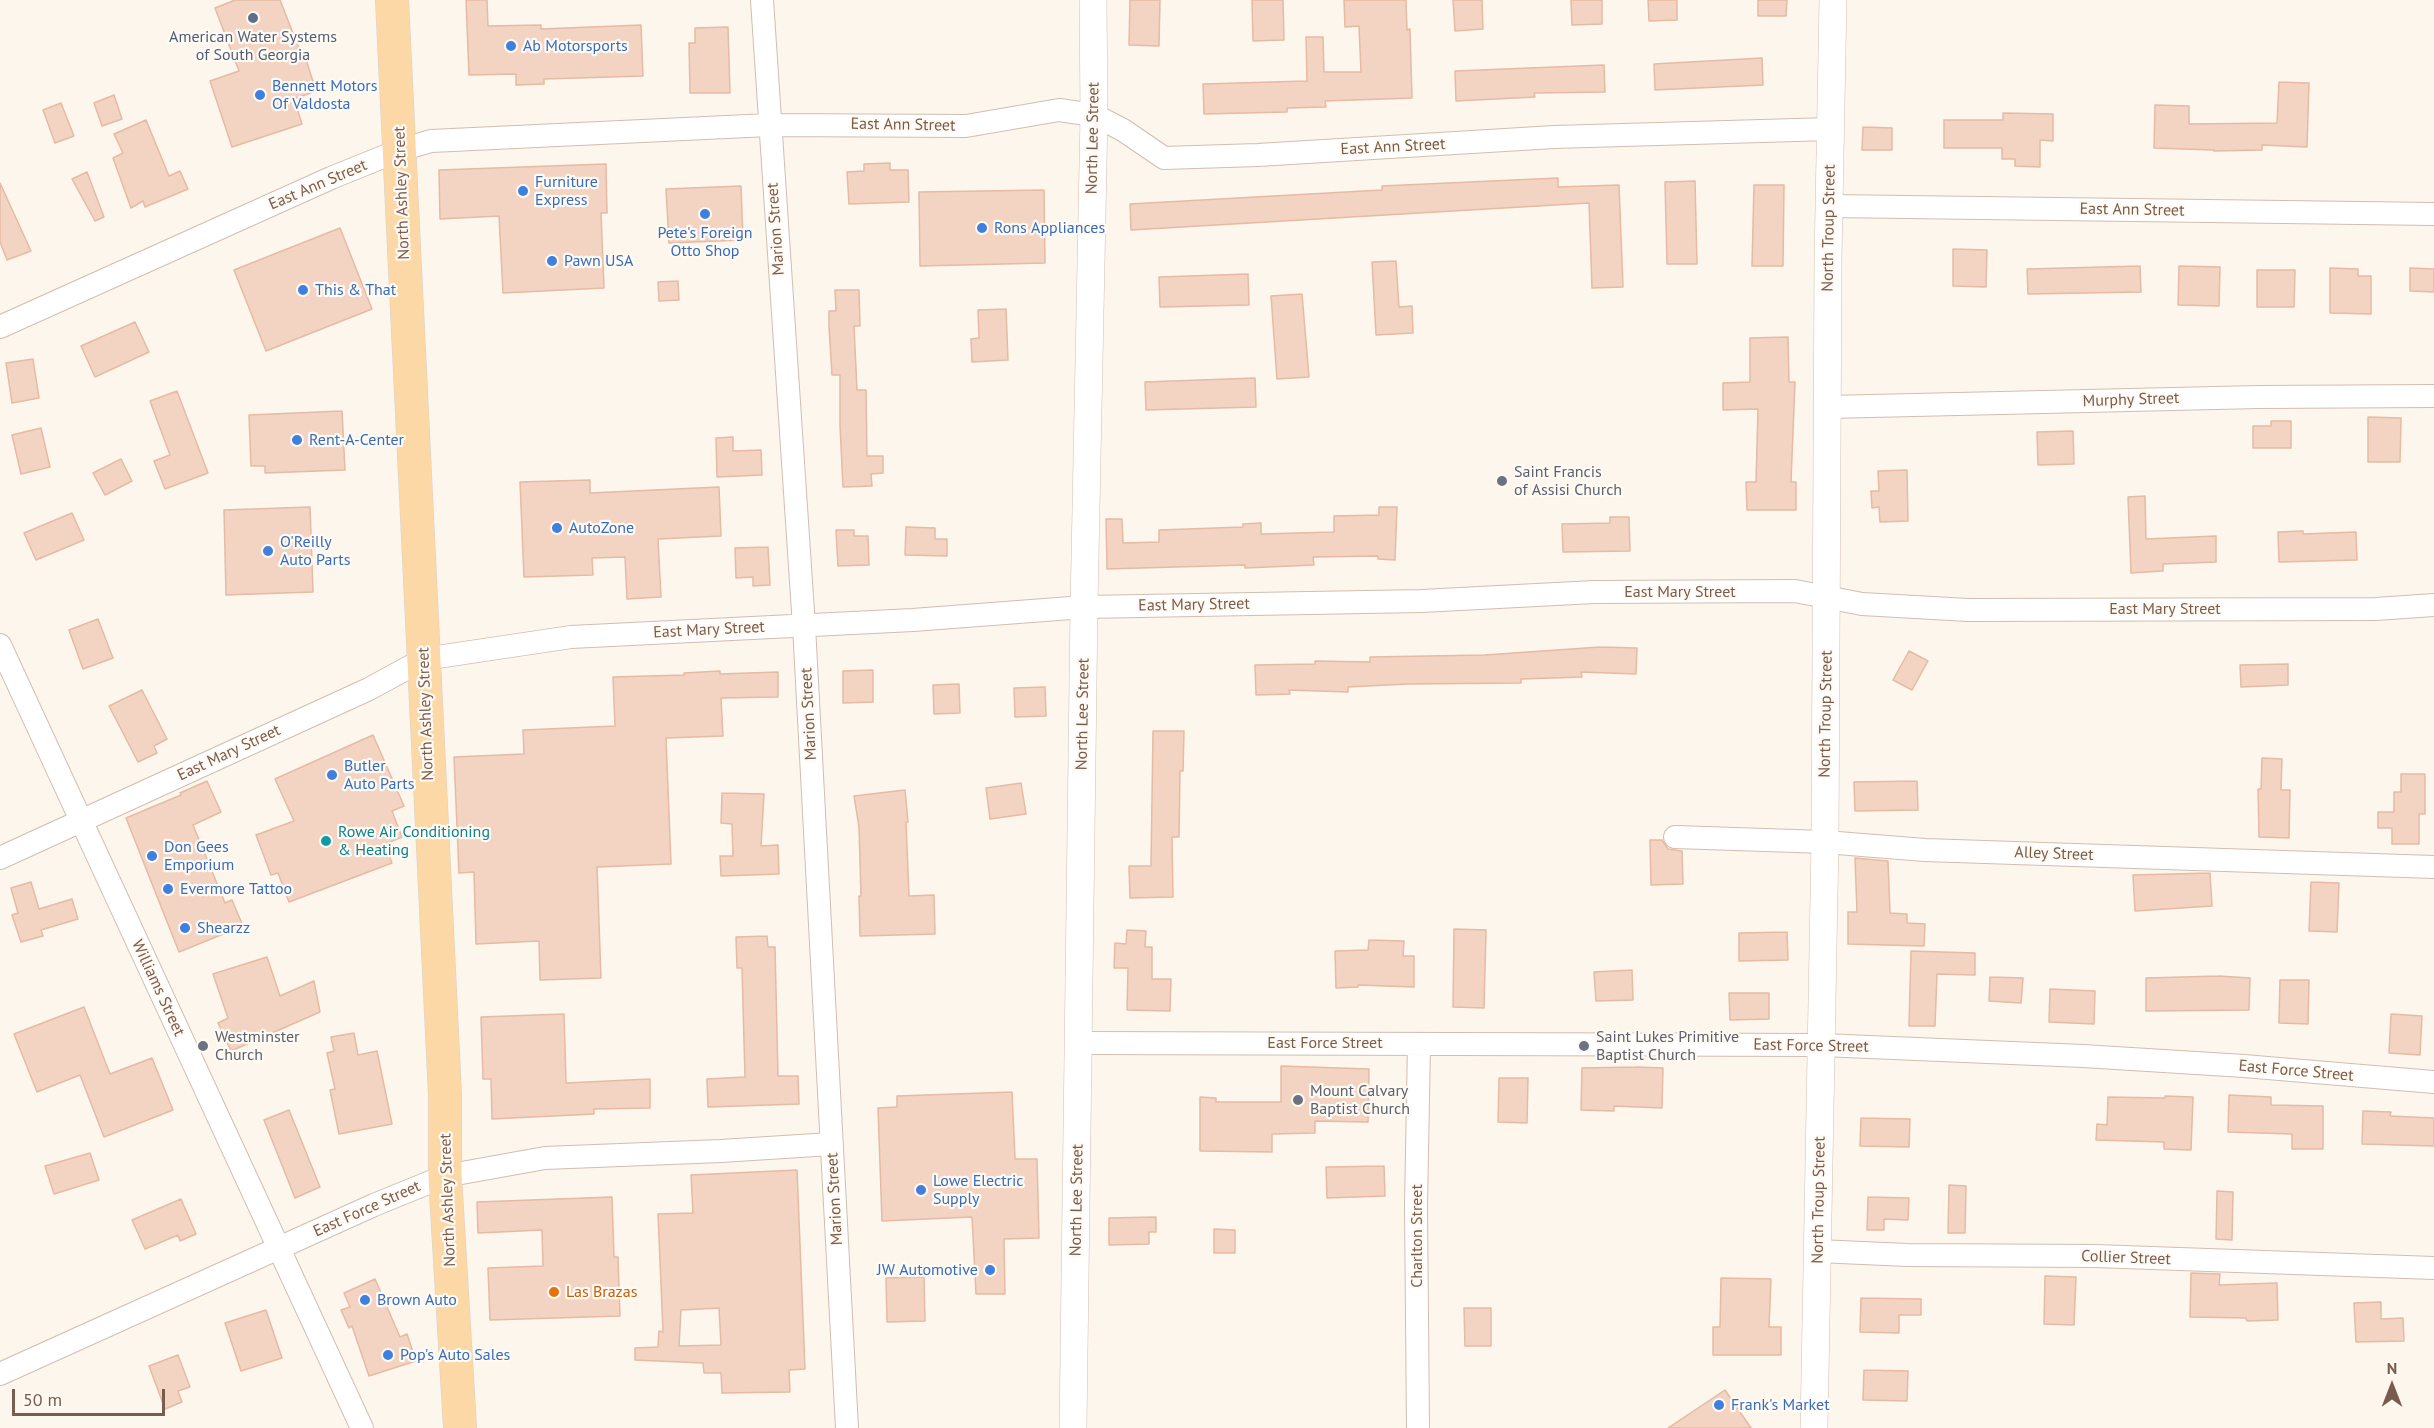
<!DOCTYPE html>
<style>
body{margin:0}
#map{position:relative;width:2434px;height:1428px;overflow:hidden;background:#fdf6ec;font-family:"PT Sans",sans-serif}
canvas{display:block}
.north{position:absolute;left:2362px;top:1356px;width:60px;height:60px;-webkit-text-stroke:4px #fffaf3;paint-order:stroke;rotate:0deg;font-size:16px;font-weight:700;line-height:24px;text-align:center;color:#7a5c4d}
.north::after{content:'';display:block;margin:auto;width:21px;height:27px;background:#7a5c4d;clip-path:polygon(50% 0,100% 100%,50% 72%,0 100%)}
.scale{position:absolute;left:12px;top:1389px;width:153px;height:27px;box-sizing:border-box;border:3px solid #7a5c4d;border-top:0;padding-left:8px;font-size:18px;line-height:21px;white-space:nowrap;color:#7a5c4d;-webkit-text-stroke:4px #fffaf3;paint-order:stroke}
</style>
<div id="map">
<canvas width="2434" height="1428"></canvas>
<div class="north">N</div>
<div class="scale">50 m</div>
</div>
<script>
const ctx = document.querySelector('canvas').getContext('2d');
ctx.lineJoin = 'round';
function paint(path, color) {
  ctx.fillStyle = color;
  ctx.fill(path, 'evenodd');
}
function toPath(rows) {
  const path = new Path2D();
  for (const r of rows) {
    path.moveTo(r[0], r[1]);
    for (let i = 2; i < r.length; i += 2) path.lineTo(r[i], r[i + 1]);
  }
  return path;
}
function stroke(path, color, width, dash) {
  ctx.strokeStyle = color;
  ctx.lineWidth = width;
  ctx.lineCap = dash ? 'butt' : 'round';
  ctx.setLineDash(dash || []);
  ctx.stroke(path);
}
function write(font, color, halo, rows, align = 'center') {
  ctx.font = font + ' "PT Sans",sans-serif';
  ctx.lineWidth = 4.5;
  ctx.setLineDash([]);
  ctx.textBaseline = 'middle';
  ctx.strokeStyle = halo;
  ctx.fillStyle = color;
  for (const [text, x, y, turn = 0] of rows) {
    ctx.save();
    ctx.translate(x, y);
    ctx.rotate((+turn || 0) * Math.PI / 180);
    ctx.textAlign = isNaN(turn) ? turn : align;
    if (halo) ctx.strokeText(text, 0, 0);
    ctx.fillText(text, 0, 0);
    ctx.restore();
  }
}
const building = toPath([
 [235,0,280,0,300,51,303,50,316,91,294,99,302,124,232,147,210,81,239,71,215,8,235,0],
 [466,0,487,0,488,26,541,25,541,29,641,25,643,76,544,79,544,84,516,85,516,74,469,75,466,0],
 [1130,0,1160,0,1159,46,1129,45,1130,0],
 [1252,0,1283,0,1284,40,1253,41,1252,0],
 [1344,0,1406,0,1407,30,1410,29,1412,98,1325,101,1326,107,1287,108,1287,112,1204,114,1203,84,1307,81,1306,37,1323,37,1324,72,1361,72,1359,26,1345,27,1344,0],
 [1453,0,1482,0,1483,29,1455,31,1453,0],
 [1571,0,1602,0,1602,24,1572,25,1571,0],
 [1648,0,1677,0,1677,20,1649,21,1648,0],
 [1758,0,1787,0,1786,16,1758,16,1758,0],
 [728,27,730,93,690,93,689,43,695,43,695,28,728,27],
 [1762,58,1763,85,1655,90,1654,64,1762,58],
 [1604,65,1605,92,1534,93,1535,97,1456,101,1455,71,1604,65],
 [2279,82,2309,83,2307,147,2262,145,2262,150,2214,151,2214,150,2154,148,2155,105,2189,106,2189,124,2277,123,2279,82],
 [114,95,122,119,102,126,94,103,114,95],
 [61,103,74,136,55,143,43,110,61,103],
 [2003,113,2053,114,2053,141,2040,140,2040,167,2015,166,2015,159,2002,159,2002,148,1944,148,1944,120,2003,120,2003,113],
 [146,120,169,176,180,171,188,189,145,207,143,201,131,208,113,158,123,153,114,134,146,120],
 [1863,127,1892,128,1892,150,1862,150,1863,127],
 [890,163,890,170,908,170,909,202,849,204,847,172,864,171,864,164,890,163],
 [606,164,607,213,601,213,604,288,503,293,499,216,440,219,439,170,606,164],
 [87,172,104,217,95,221,72,179,87,172],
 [1558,178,1558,187,1619,185,1623,287,1592,288,1589,203,1131,230,1130,204,1382,190,1382,186,1558,178],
 [1695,181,1697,264,1667,264,1665,182,1695,181],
 [0,183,31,251,7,260,0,242,0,183],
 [1754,185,1784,185,1783,266,1752,266,1754,185],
 [741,186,743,240,669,243,666,189,741,186],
 [1044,190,1045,263,920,266,919,192,1044,190],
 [340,228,372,309,266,351,234,270,340,228],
 [1953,249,1987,250,1986,287,1953,286,1953,249],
 [1396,261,1399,307,1412,306,1413,333,1376,335,1372,262,1396,261],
 [2140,266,2141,292,2028,294,2027,269,2140,266],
 [2179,266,2220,267,2219,306,2178,305,2179,266],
 [2330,268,2358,269,2358,276,2371,276,2371,314,2330,313,2330,268],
 [2410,268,2434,269,2434,292,2410,291,2410,268],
 [2257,270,2295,270,2294,307,2257,307,2257,270],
 [1248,274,1249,305,1160,307,1159,277,1248,274],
 [678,281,679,300,659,301,658,282,678,281],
 [835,290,859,290,860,326,854,326,857,390,866,390,867,456,883,456,883,473,871,474,872,486,843,487,840,426,840,375,832,375,829,327,829,311,836,311,835,290],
 [1302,294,1309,377,1277,379,1271,296,1302,294],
 [1006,309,1008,360,972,362,971,339,979,338,978,310,1006,309],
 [135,322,149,352,95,377,81,346,135,322],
 [1788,337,1789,382,1795,382,1791,482,1796,482,1796,510,1747,510,1746,482,1756,482,1758,409,1723,410,1723,383,1750,382,1750,338,1788,337],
 [33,359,39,398,12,403,6,363,33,359],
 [1255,378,1256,407,1146,410,1145,382,1255,378],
 [177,391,208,473,165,489,154,461,170,455,150,401,177,391],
 [342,411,345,470,265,473,265,466,251,466,249,415,342,411],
 [2368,417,2401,418,2400,462,2368,462,2368,417],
 [2271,421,2291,421,2291,448,2253,448,2253,426,2271,426,2271,421],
 [41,428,50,467,21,474,12,435,41,428],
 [2073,431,2074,464,2038,465,2037,432,2073,431],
 [733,437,733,451,761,450,762,475,717,477,716,438,733,437],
 [121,459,132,481,105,495,93,473,121,459],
 [1907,470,1908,521,1880,522,1879,507,1872,508,1871,491,1879,491,1878,471,1907,470],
 [590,480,590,493,719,487,721,536,658,539,661,597,627,599,625,557,592,558,593,575,524,577,520,482,590,480],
 [2145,496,2146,539,2216,536,2216,562,2163,564,2163,571,2131,573,2128,497,2145,496],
 [310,507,313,592,226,595,224,510,310,507],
 [1379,507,1397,507,1395,560,1378,559,1378,556,1313,557,1314,565,1245,568,1245,565,1107,569,1106,519,1122,519,1123,543,1159,542,1159,530,1243,527,1243,524,1261,523,1261,534,1334,532,1334,516,1379,515,1379,507],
 [72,513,84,540,36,560,24,533,72,513],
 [1610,517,1629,517,1630,551,1563,552,1562,524,1610,523,1610,517],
 [906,527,935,528,935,539,947,539,947,556,905,555,906,527],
 [836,530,854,530,854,536,868,536,869,565,838,566,836,530],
 [2303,531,2303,534,2356,532,2357,560,2279,562,2278,532,2303,531],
 [768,547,770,585,753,586,753,577,736,578,735,548,768,547],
 [98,619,113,658,83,669,69,630,98,619],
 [1600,647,1637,648,1636,674,1581,672,1582,677,1521,679,1521,683,1407,684,1348,687,1348,692,1289,690,1290,694,1256,695,1255,665,1315,664,1315,661,1370,662,1370,657,1485,655,1600,647],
 [1909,651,1928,661,1912,690,1893,680,1909,651],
 [2288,664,2288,685,2241,687,2240,665,2288,664],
 [873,670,873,702,843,703,843,671,873,670],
 [720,671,720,674,778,672,778,697,721,698,723,736,666,738,671,864,597,867,601,978,540,980,539,941,476,944,474,872,459,873,454,757,524,754,523,730,615,726,613,677,684,675,684,673,720,671],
 [959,684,960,713,934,714,933,685,959,684],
 [1045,687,1046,716,1015,717,1014,688,1045,687],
 [142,690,167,739,154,746,157,753,138,762,109,706,142,690],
 [1153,731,1184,731,1183,771,1180,771,1179,837,1172,837,1173,897,1130,898,1129,866,1151,866,1153,731],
 [373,735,404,806,392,811,402,837,385,844,392,863,289,902,278,873,271,875,256,835,294,821,275,779,373,735],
 [2262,758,2282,759,2281,790,2290,790,2289,838,2259,837,2258,789,2261,789,2262,758],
 [2401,774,2425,774,2425,814,2419,814,2419,844,2392,844,2392,828,2378,828,2378,812,2394,812,2394,792,2401,792,2401,774],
 [207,781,221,812,193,825,225,903,232,900,243,926,179,952,126,818,181,795,180,793,207,781],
 [1917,781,1918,810,1855,811,1854,782,1917,781],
 [1021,783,1026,814,990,819,986,788,1021,783],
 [905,790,908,822,906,822,909,896,934,895,935,934,860,936,859,896,861,896,859,827,854,796,905,790],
 [722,793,764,794,761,846,778,845,779,874,721,876,720,856,733,856,732,824,721,823,722,793],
 [1650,840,1662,840,1668,849,1682,851,1683,884,1651,885,1650,840],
 [1855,858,1888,861,1890,913,1907,914,1907,923,1925,924,1924,946,1848,944,1848,912,1857,912,1855,858],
 [2210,873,2212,906,2135,911,2133,875,2210,873],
 [31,882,39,909,72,899,78,919,41,930,43,936,21,942,12,915,18,913,11,888,31,882],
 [2311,882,2339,883,2337,932,2309,931,2311,882],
 [1454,929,1486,930,1484,1008,1453,1007,1454,929],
 [1127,930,1146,931,1145,947,1152,947,1152,979,1171,979,1170,1011,1127,1010,1128,968,1114,968,1115,943,1126,944,1127,930],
 [1787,932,1788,960,1739,961,1739,933,1787,932],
 [767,936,768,947,775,947,778,1076,798,1076,799,1104,708,1107,707,1079,745,1077,742,968,737,968,736,937,767,936],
 [1369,940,1404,941,1403,956,1414,956,1414,987,1358,985,1358,987,1336,988,1335,951,1368,950,1369,940],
 [1911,951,1975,953,1975,975,1937,974,1935,1026,1909,1026,1911,951],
 [267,957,280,996,314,981,320,1012,231,1051,218,1023,228,1018,213,974,267,957],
 [1632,970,1633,1000,1596,1001,1594,972,1632,970],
 [2219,976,2250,978,2249,1010,2146,1011,2146,978,2219,976],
 [1990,977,2023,978,2021,1003,1989,1001,1990,977],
 [2280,980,2309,980,2308,1024,2279,1023,2280,980],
 [2050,989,2095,991,2094,1024,2049,1022,2050,989],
 [1729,993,1769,993,1769,1019,1730,1020,1729,993],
 [84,1007,110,1074,152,1058,173,1110,104,1137,80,1075,37,1092,14,1034,84,1007],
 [564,1014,566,1083,650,1079,650,1108,594,1109,594,1114,492,1119,491,1079,483,1079,481,1017,564,1014],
 [2391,1014,2422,1016,2420,1055,2389,1053,2391,1014],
 [354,1033,358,1055,377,1051,392,1124,339,1134,330,1090,335,1089,327,1053,334,1051,331,1037,354,1033],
 [1281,1066,1369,1069,1368,1122,1315,1121,1315,1133,1272,1134,1272,1152,1200,1151,1200,1097,1216,1098,1216,1102,1281,1102,1281,1066],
 [1636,1067,1663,1068,1662,1108,1614,1106,1614,1111,1581,1110,1582,1068,1636,1067],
 [1499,1078,1528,1078,1527,1123,1498,1122,1499,1078],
 [1012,1092,1015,1159,1037,1159,1039,1238,1004,1239,1005,1294,976,1294,972,1217,882,1221,878,1108,897,1107,897,1096,1012,1092],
 [2229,1095,2271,1097,2271,1105,2323,1106,2323,1149,2292,1149,2292,1134,2228,1132,2229,1095],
 [2165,1096,2193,1097,2191,1150,2164,1149,2164,1142,2096,1140,2097,1124,2107,1125,2108,1097,2165,1098,2165,1096],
 [289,1110,320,1187,295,1198,264,1120,289,1110],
 [2363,1111,2391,1112,2390,1116,2434,1118,2434,1146,2362,1144,2363,1111],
 [1861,1118,1910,1119,1909,1147,1860,1146,1861,1118],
 [90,1153,99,1180,54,1194,45,1166,90,1153],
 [1384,1166,1385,1196,1327,1198,1326,1167,1384,1166],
 [797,1170,805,1369,789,1370,790,1392,722,1393,721,1373,704,1373,703,1363,635,1360,635,1348,658,1347,659,1331,663,1332,658,1214,693,1213,691,1175,797,1170],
 [719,1308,721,1345,679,1346,681,1310,719,1308],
 [1949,1185,1966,1186,1965,1233,1948,1233,1949,1185],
 [2217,1191,2233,1192,2232,1240,2216,1239,2217,1191],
 [612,1197,614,1257,618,1257,620,1316,490,1320,488,1268,543,1266,542,1230,478,1233,477,1202,612,1197],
 [1868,1197,1909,1198,1908,1220,1884,1219,1884,1230,1867,1230,1868,1197],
 [181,1199,196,1234,180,1241,178,1235,145,1249,132,1220,181,1199],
 [1156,1217,1156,1232,1149,1232,1149,1244,1109,1245,1109,1218,1156,1217],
 [1214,1229,1235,1230,1235,1253,1214,1253,1214,1229],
 [2191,1273,2220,1274,2219,1285,2277,1283,2278,1320,2247,1321,2246,1318,2190,1317,2191,1273],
 [2045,1276,2076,1277,2074,1325,2044,1324,2045,1276],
 [924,1277,925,1321,887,1322,886,1278,924,1277],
 [1721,1278,1771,1279,1769,1327,1781,1327,1781,1355,1713,1355,1713,1327,1720,1327,1721,1278],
 [375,1279,400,1337,407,1334,416,1361,369,1376,352,1326,349,1328,341,1310,350,1307,344,1293,375,1279],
 [1861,1298,1921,1299,1921,1315,1899,1315,1899,1333,1860,1332,1861,1298],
 [2381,1302,2381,1319,2403,1318,2404,1341,2356,1342,2354,1303,2381,1302],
 [1464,1308,1491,1308,1491,1346,1465,1346,1464,1308],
 [266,1310,282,1358,241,1371,225,1323,266,1310],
 [178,1355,190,1387,178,1391,182,1402,165,1409,149,1366,178,1355],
 [1864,1370,1908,1371,1907,1401,1863,1400,1864,1370],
 [1725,1390,1751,1428,1668,1428,1725,1390]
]);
const minor = toPath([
 [762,0,804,626,847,1428],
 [1830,206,2434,214],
 [0,327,331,178,400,150,431,141,769,125,966,126,1059,110,1094,115,1123,130,1164,158,1258,155,1554,137,1831,129],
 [1828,407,2259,397,2434,396],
 [0,645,362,1428],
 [1675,837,1825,842,1925,850,2434,867],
 [0,858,369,689,424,659,571,637,913,620,1084,607,1422,601,1594,592,1795,591,1862,604,1968,610,2376,609,2434,605],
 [1079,1043,1822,1045,2083,1056,2244,1066,2434,1082],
 [1818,1251,1907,1255,2095,1256,2434,1268],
 [0,1374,374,1205,445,1176,545,1158,721,1151,831,1144],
 [1418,1428,1416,1206,1419,1044]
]);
const tertiary = toPath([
 [1073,1428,1084,607,1094,115,1093,0],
 [1814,1428,1825,842,1828,259,1833,0]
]);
const primary = toPath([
 [392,0,445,1095,445,1176,460,1428]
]);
const markers = [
 [253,18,6,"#5c6f8a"],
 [511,46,6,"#3f7fe0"],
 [260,95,6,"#3f7fe0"],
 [523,191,6,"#3f7fe0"],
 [705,214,6,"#3f7fe0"],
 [982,228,6,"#3f7fe0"],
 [552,261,6,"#3f7fe0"],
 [303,290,6,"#3f7fe0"],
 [297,440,6,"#3f7fe0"],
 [1502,481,6,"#6b7280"],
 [557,528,6,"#3f7fe0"],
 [268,551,6,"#3f7fe0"],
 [332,775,6,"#3f7fe0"],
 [326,841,6,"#0f9aa8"],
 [152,856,6,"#3f7fe0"],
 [168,889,6,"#3f7fe0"],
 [185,928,6,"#3f7fe0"],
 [203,1046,6,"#6b7280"],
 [1584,1046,6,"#6b7280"],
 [1298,1100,6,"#6b7280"],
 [921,1190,6,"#3f7fe0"],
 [990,1270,6,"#3f7fe0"],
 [554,1292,6,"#e8710a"],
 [365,1300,6,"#3f7fe0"],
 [388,1355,6,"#3f7fe0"],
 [1719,1405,6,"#3f7fe0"]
];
const serviceNames = [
 ["American Water Systems",253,37],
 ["of South Georgia",253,55]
];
const shopNames = [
 ["Ab Motorsports",523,46],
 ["Bennett Motors",272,86],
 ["Of Valdosta",272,104],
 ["Furniture",535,182],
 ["Express",535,200],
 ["Rons Appliances",994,228],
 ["Pete's Foreign",705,233,"center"],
 ["Otto Shop",705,251,"center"],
 ["Pawn USA",564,261],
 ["This & That",315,290],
 ["Rent-A-Center",309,440],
 ["AutoZone",569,528],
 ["O'Reilly",280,542],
 ["Auto Parts",280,560],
 ["Butler",344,766],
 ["Auto Parts",344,784],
 ["Don Gees",164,847],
 ["Emporium",164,865],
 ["Evermore Tattoo",180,889],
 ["Shearzz",197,928],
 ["Lowe Electric",933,1181],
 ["Supply",933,1199],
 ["JW Automotive",978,1270,"right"],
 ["Brown Auto",377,1300],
 ["Pop's Auto Sales",400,1355],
 ["Frank's Market",1731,1405]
];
const streetNames = [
 ["East Ann Street",903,125,1],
 ["North Lee Street",1093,138,-89],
 ["East Ann Street",1393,147,-3],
 ["East Ann Street",318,185,-23],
 ["North Ashley Street",402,193,-92],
 ["East Ann Street",2132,210,1],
 ["North Troup Street",1829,228,-89],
 ["Marion Street",776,229,-94],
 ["Murphy Street",2131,400,-2],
 ["East Mary Street",1680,592],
 ["East Mary Street",1194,605,-1],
 ["East Mary Street",2165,609],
 ["East Mary Street",709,630,-3],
 ["North Ashley Street",426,714,-92],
 ["Marion Street",809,714,-93],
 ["North Lee Street",1083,714,-89],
 ["North Troup Street",1826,714,-89],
 ["East Mary Street",229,753,-25],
 ["Alley Street",2054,854,2],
 ["Williams Street",158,988,65],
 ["East Force Street",1325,1043],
 ["East Force Street",1811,1046,1],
 ["East Force Street",2296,1071,5],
 ["Marion Street",835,1199,-93],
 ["North Ashley Street",448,1200,-92],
 ["North Lee Street",1077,1200,-89],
 ["North Troup Street",1819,1200,-89],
 ["East Force Street",367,1209,-24],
 ["Charlton Street",1417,1236,-90],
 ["Collier Street",2126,1258,2]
];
const worshipNames = [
 ["Saint Francis",1514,472],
 ["of Assisi Church",1514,490],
 ["Westminster",215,1037],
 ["Church",215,1055],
 ["Saint Lukes Primitive",1596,1037],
 ["Baptist Church",1596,1055],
 ["Mount Calvary",1310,1091],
 ["Baptist Church",1310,1109]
];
const cultureNames = [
 ["Rowe Air Conditioning",338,832],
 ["& Heating",338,850]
];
const foodNames = [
 ["Las Brazas",566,1292]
];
paint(building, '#f3d4c3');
stroke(building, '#e6baa3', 1.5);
stroke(minor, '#d1beb0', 24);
stroke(tertiary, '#d1beb0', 28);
stroke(primary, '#dad1cd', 34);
stroke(minor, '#fff', 22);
stroke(tertiary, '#fff', 27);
stroke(primary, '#fbd8a5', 33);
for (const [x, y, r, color] of markers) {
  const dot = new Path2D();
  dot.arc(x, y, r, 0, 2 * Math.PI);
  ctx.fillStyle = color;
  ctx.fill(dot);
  stroke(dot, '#fffaf3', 2);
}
write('16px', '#4e5e75', '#fffaf3', serviceNames);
write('16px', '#366cbe', '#fffaf3', shopNames, 'left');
write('16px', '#7a5c4d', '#fffaf3', streetNames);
write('16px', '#5b616d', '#fffaf3', worshipNames, 'left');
write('16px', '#0d838f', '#fffaf3', cultureNames, 'left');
write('16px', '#c56008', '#fffaf3', foodNames, 'left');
</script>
